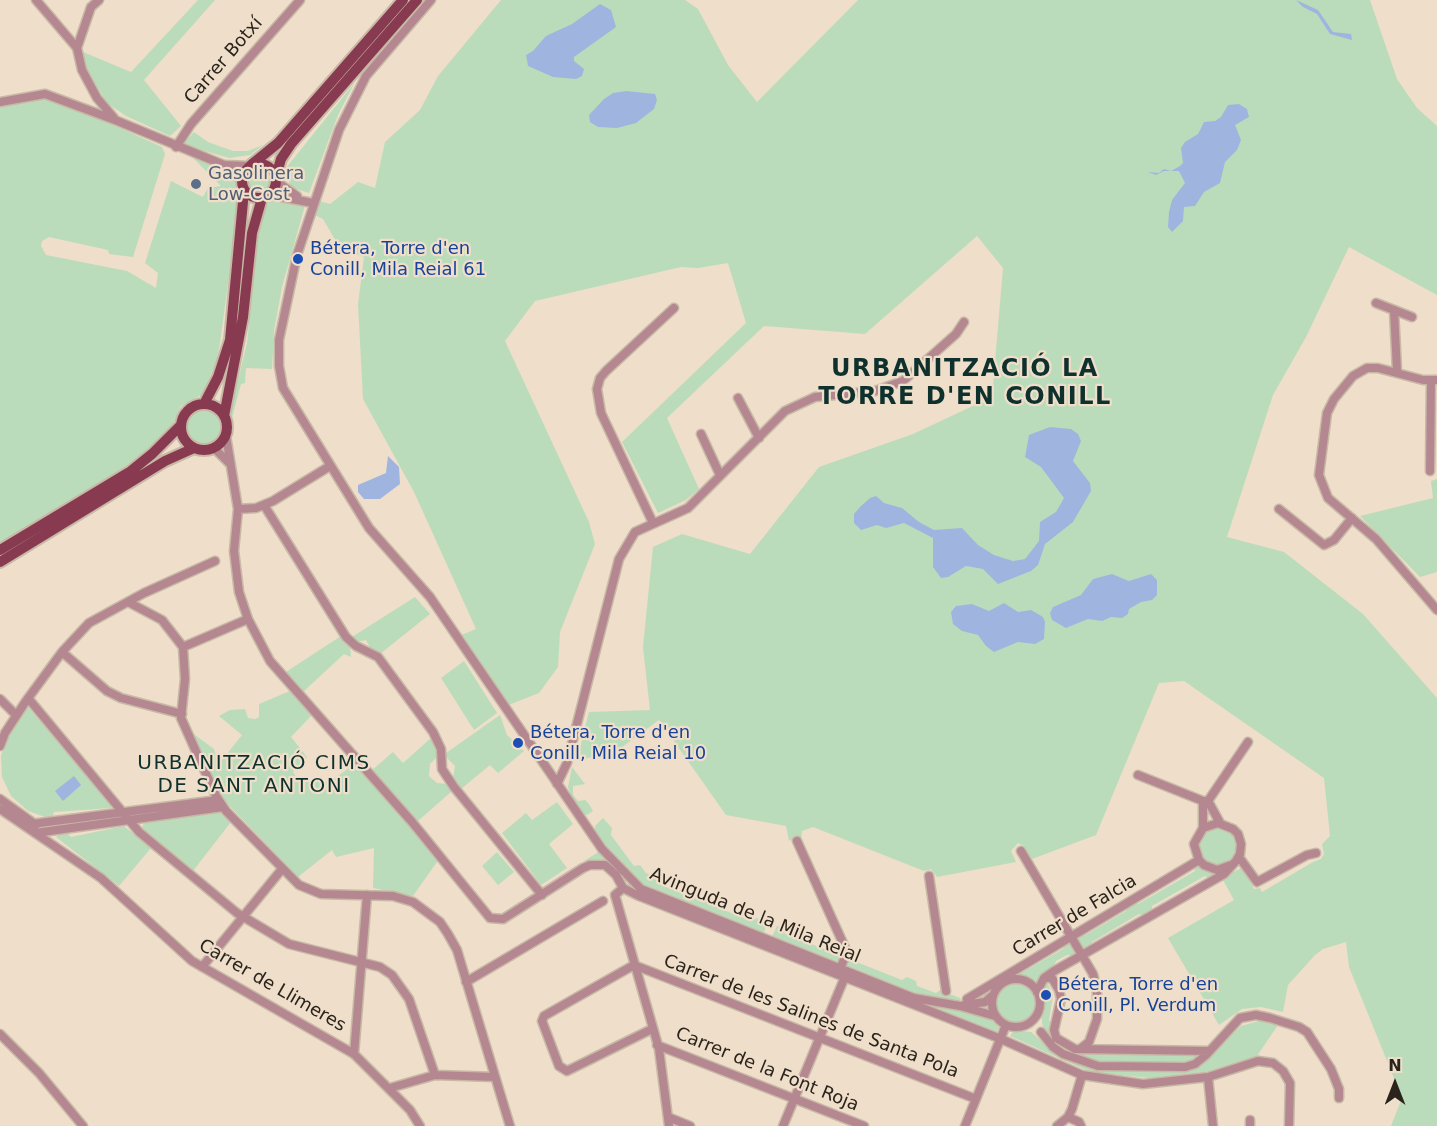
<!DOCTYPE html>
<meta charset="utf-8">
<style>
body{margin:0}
#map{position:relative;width:1437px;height:1126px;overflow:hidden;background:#efdec9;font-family:"DejaVu Sans",sans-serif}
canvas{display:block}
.north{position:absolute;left:1365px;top:1054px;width:60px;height:60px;-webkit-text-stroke:4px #efdec9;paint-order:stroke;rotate:0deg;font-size:16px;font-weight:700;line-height:24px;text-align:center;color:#2a241c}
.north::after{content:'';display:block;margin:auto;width:21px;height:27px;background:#2a241c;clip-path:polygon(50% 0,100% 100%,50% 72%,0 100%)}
</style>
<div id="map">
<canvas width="1437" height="1126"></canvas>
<div class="north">N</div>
</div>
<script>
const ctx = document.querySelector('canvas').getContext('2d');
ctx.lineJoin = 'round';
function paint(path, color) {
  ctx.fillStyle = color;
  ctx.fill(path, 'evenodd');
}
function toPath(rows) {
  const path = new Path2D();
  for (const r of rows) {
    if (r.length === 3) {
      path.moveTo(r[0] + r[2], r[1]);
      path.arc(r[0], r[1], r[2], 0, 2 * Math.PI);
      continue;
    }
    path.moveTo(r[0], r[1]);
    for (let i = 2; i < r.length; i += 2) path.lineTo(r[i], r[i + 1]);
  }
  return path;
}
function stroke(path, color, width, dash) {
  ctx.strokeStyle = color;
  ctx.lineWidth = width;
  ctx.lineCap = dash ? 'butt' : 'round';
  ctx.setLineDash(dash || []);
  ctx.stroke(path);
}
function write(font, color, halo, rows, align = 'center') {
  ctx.font = font + ' "DejaVu Sans",sans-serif';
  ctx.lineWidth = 4.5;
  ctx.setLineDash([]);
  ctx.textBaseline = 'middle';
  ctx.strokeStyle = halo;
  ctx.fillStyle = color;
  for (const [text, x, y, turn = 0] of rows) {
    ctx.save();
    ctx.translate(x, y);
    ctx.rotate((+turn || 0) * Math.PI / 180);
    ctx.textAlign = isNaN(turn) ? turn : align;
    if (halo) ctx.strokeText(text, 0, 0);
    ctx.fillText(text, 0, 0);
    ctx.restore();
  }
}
const green = toPath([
 [198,0,215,0,144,80,181,126,170,136,126,116,107,103,86,69,83,52,131,72],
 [501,0,685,0,698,9,728,65,757,102,858,0,1370,0,1397,79,1417,108,1437,126,1437,295,1349,247,1306,337,1273,395,1227,537,1284,552,1363,614,1437,698,1437,1126,1391,1126,1402,1098,1349,967,1346,942,1323,949,1315,955,1288,985,1283,1012,1261,1007,1242,1009,1219,1025,1168,938,1234,900,1222,878,1243,867,1254,889,1260,888,1262,892,1313,862,1321,859,1324,854,1322,844,1330,836,1324,778,1184,681,1159,683,1096,835,1032,859,1024,846,1018,843,1011,851,1016,862,937,877,931,869,924,871,813,827,802,831,801,840,796,837,789,841,786,826,726,815,659,720,614,753,577,760,589,712,650,710,643,647,653,547,682,534,750,554,819,467,913,434,992,397,1003,268,977,236,865,334,764,326,667,418,699,489,686,500,658,513,622,442,746,323,728,263,698,268,681,267,535,301,505,341,589,522,595,544,560,632,558,667,539,693,506,706,459,636,476,629,414,492,363,399,358,304,364,257,340,248,323,219,313,214,319,201,330,204,358,182,375,188,385,142,420,110,438,76],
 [355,82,338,115,309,193,290,187,286,168],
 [49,97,52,101,63,102,162,147,165,154,133,257,109,254,108,250,49,237,42,241,41,246,46,255,127,271,156,288,158,273,145,263,171,181,203,197,210,184,214,187,221,186,190,155,220,167,235,179,239,198,238,209,220,343,217,359,203,394,181,406,172,426,139,457,92,489,0,543,0,104],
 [194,132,208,142,233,151,248,151,263,145,250,155,229,158,187,146,185,142],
 [259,181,12],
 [274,198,304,204,304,209,282,287,274,331,272,369,246,368,245,383,241,384,232,418,231,409,247,343,258,235,264,208],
 [203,427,17],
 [1437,479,1437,572,1420,577,1360,516,1433,498,1431,481],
 [415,597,430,614,380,654,372,651,366,640,356,642,352,637],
 [341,636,350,646,351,657,344,654,303,692,286,672],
 [464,661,497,713,474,730,441,678],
 [290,691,312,715,291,737,307,757,293,772,297,778,301,781,331,781,356,763,397,807,439,859,413,896,373,888,374,848,336,857,332,850,298,877,223,799,191,732,214,749,218,765,242,735,219,716,230,710,245,709,248,718,255,719,259,717,259,704],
 [29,708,111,804,111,808,54,812,53,816,45,817,28,811,11,796,2,777,1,756,6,739,25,709],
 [500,715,507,735,524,751,498,773,490,765,461,789,453,779,455,766,446,757,446,753],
 [432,737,438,756,430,764,429,776,437,783,447,784,452,791,418,821,371,771,393,752,403,763],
 [572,767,585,784,573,786,573,795,578,801,585,800,589,804,593,811,587,815,583,814,572,798,568,787],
 [557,802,573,824,549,844,567,868,541,885,502,833,526,813,532,820],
 [216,812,225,814,224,816,231,822,193,871,142,828,144,822],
 [603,818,612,828,611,835,634,866,640,865,646,873,657,878,658,884,697,899,702,896,713,900,714,906,751,921,757,918,767,922,764,933,644,887,595,835,595,826],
 [124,826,151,848,119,886,56,837,60,834,67,833,71,837],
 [1217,846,20],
 [600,851,647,895,929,1006,988,1015,999,1026,998,1030,994,1032,633,890,616,869,605,861,584,861],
 [497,852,514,872,498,885,482,866],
 [1195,865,1216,874,1209,879,1205,876,1152,906,1152,912,1144,916,1139,914,1092,942,1091,947,1083,948,1076,938,1082,932,1087,934,1126,911,1126,905,1135,900,1138,904,1195,871],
 [777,926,784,928,785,934,840,955,837,963,779,939,776,940,772,937],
 [1066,942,1071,943,1075,955,1067,955,1056,961,1053,968,1037,982,1013,975,1019,969,1023,972,1063,949],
 [849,954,854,961,902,980,907,977,916,981,917,986,936,993,940,990,960,998,961,1000,925,998,851,967,849,969,844,967],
 [1047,979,1051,981,1048,984,1053,995,1049,1020,1052,1023,1054,1040,1101,1051,1104,1055,1187,1055,1190,1051,1198,1056,1186,1063,1100,1063,1058,1047,1046,1033,1042,1024,1042,989],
 [1016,1003,20],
 [1259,1021,1278,1025,1257,1056,1205,1072,1150,1078,1090,1072,1010,1036,1014,1030,1031,1032,1046,1045,1092,1068,1184,1069,1220,1042,1223,1043,1241,1026]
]);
const water = toPath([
 [1296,0,1318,10,1333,32,1351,34,1352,40,1330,34,1317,14,1303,7],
 [600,4,611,10,616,27,574,57,574,61,584,69,582,76,576,79,553,77,528,66,526,55,533,51,546,36,572,24],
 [626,91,655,94,657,100,654,109,636,123,617,128,598,127,590,122,589,115,604,99,613,93],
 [1239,104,1247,109,1249,117,1235,125,1241,140,1237,150,1225,162,1220,183,1204,192,1195,206,1184,207,1183,221,1172,232,1168,227,1169,212,1172,200,1185,183,1179,171,1164,171,1156,175,1148,172,1159,173,1164,169,1171,171,1180,166,1183,163,1181,148,1185,142,1198,134,1204,122,1215,121,1221,117,1228,105],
 [1050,427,1071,429,1078,434,1081,441,1073,461,1090,483,1091,491,1073,522,1045,544,1038,565,1031,571,998,584,983,569,966,566,948,577,941,578,933,567,933,538,904,523,886,528,877,525,861,530,854,523,854,514,860,507,870,498,876,496,884,503,902,508,919,522,934,530,962,528,978,545,994,555,1013,561,1025,559,1039,541,1040,522,1056,512,1064,498,1041,467,1025,457,1029,435],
 [388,456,399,467,400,484,380,499,364,499,358,492,358,485,386,473],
 [1112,574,1129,581,1151,574,1157,580,1157,595,1152,600,1141,602,1129,609,1128,614,1122,618,1111,617,1102,621,1088,619,1066,628,1052,620,1050,613,1053,607,1081,595,1093,579],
 [1004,603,1018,612,1031,610,1043,617,1045,622,1044,639,1035,644,1018,642,994,652,986,646,978,635,962,631,953,624,951,612,956,606,972,604,989,611],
 [74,776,81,785,63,801,55,791]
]);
const minor = toPath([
 [36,0,77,48],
 [99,0,91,7,77,48,82,70,97,98,114,118],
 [431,0,366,76,339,130,297,255,279,340,279,366,283,388,369,528,430,597,602,849,641,889,914,998,960,1006,995,1016],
 [0,102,45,94,115,120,224,165,249,166],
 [176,147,191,124,300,0],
 [225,165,241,180],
 [276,181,297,196],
 [270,195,313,203],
 [1376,303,1412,317],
 [1394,310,1397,371],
 [1437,380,1423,380,1378,368,1367,368,1353,376,1334,399,1327,413,1319,475,1328,498,1376,539,1437,610],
 [738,398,759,438],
 [701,434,720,475],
 [226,436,238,509,234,551,239,592,248,619,270,661,412,822,490,918,503,919,583,868,590,865,605,865,616,875,623,888,639,896,1001,1039,1082,1075,1143,1084,1208,1077,1258,1061,1273,1063,1283,1071,1290,1083,1289,1126],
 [214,448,229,463],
 [1430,471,1431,380],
 [264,505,346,637,356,646,378,657,433,732,441,749,442,769,454,787,542,895],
 [238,509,256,508,273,501,330,466],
 [1279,509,1324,545,1334,540,1352,518],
 [653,523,601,413,597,389,600,378,606,371,674,308],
 [130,603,162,620,183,647,185,679,181,718,216,796,226,811,299,885,321,894,393,896,413,902,440,922,448,934,457,950,510,1126],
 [183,647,248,619],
 [62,652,107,691,121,698,182,714],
 [28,698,139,832,237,913,289,944,380,967,392,975,409,999,435,1075],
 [0,699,16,715],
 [0,746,5,733,26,701,62,652,89,623,144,593,215,561],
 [1138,775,1203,801],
 [557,784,567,763,619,559,635,532,688,508,785,411,815,397,875,391,903,381,956,334,964,322],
 [0,799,36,825],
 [1208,801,1248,742],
 [0,809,101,878,192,961,354,1054,410,1110,420,1126],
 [24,825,218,800],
 [1203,828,1203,801,1208,801,1220,823],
 [35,833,223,807],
 [797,841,847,952,840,969],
 [1021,851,1093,974,1097,990,1097,1019,1089,1042,1080,1049],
 [1239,857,1257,882,1307,855,1316,853],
 [929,876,946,991],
 [623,888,615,895,659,1049,669,1126],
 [202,967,282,869],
 [1045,978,1052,978,1059,990,1061,999,1054,1030,1056,1038,1075,1049,1209,1051],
 [1016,1003,24],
 [466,982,603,901],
 [1037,992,1044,978,1054,971,1224,874,1236,861,1240,854,1241,844,1238,834,1233,829,1218,823,1203,828,1194,844,1199,860,1204,865,1217,870,1231,865],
 [967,999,1199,860],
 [964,1005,985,1002,993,995],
 [652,1029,567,1071,559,1066,542,1021,544,1016,634,965,976,1099],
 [1041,1032,1053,1047,1063,1054,1098,1066,1185,1067,1195,1064,1206,1055,1240,1018,1256,1015,1270,1018,1299,1027,1307,1032,1331,1069,1339,1089,1339,1098],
 [0,1034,39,1073,83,1126],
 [657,1045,864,1126],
 [354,1054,367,895],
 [1208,1077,1213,1126],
 [390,1088,435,1075,495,1077],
 [668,1117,690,1126],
 [1068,1117,1079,1122,1081,1126],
 [783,1126,844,979],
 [965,1126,1006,1025],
 [1057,1126,1068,1117,1072,1109,1082,1075],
 [1250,1126,1250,1120]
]);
const major = toPath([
 [259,181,17],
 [251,165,278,143,403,0],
 [276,176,281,159,291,144,417,0],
 [204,427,23],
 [204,404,218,377,230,340,244,191],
 [224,416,243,317,252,233,262,198],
 [0,550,131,471,152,454,181,425],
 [0,562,165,461,194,448]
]);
const markers = [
 [196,184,6,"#5c6f8a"],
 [298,259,6,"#1a4fb4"],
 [518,743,6,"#1a4fb4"],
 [1046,995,6,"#1a4fb4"]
];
const streetNames = [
 ["Carrer Botxí",224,61,-49],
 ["Avinguda de la Mila Reial",755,916,22],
 ["Carrer de Falcia",1075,916,-31],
 ["Carrer de Llimeres",272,986,30],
 ["Carrer de les Salines de Santa Pola",811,1017,21],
 ["Carrer de la Font Roja",767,1070,22]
];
const serviceNames = [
 ["Gasolinera",208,174],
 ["Low-Cost",208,195]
];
const transitNames = [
 ["Bétera, Torre d'en",310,249],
 ["Conill, Mila Reial 61",310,270],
 ["Bétera, Torre d'en",530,733],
 ["Conill, Mila Reial 10",530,754],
 ["Bétera, Torre d'en",1058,985],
 ["Conill, Pl. Verdum",1058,1006]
];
const neighbourhoodNames = [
 ["URBANITZACIÓ CIMS",254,764],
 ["DE SANT ANTONI",254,787]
];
const districtNames = [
 ["URBANITZACIÓ LA",965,370],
 ["TORRE D'EN CONILL",965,398]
];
paint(green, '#bbdcba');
paint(water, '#9fb5e0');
stroke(minor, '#c8b9a6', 11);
stroke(major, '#c8b9a6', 14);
stroke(minor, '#b58891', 8);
stroke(major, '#883b50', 10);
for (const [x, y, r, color] of markers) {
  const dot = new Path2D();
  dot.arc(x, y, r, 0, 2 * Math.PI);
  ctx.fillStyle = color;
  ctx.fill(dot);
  stroke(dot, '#efdec9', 2);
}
write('18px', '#2a241c', '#efdec9', streetNames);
write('18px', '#4e5e75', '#efdec9', serviceNames, 'left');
write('18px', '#164399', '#efdec9', transitNames, 'left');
ctx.letterSpacing = '1.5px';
write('20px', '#0f312d', '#efdec9', neighbourhoodNames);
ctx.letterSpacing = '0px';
ctx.letterSpacing = '1.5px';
write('bold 24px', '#0f312d', '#efdec9', districtNames);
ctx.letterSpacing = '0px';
</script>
